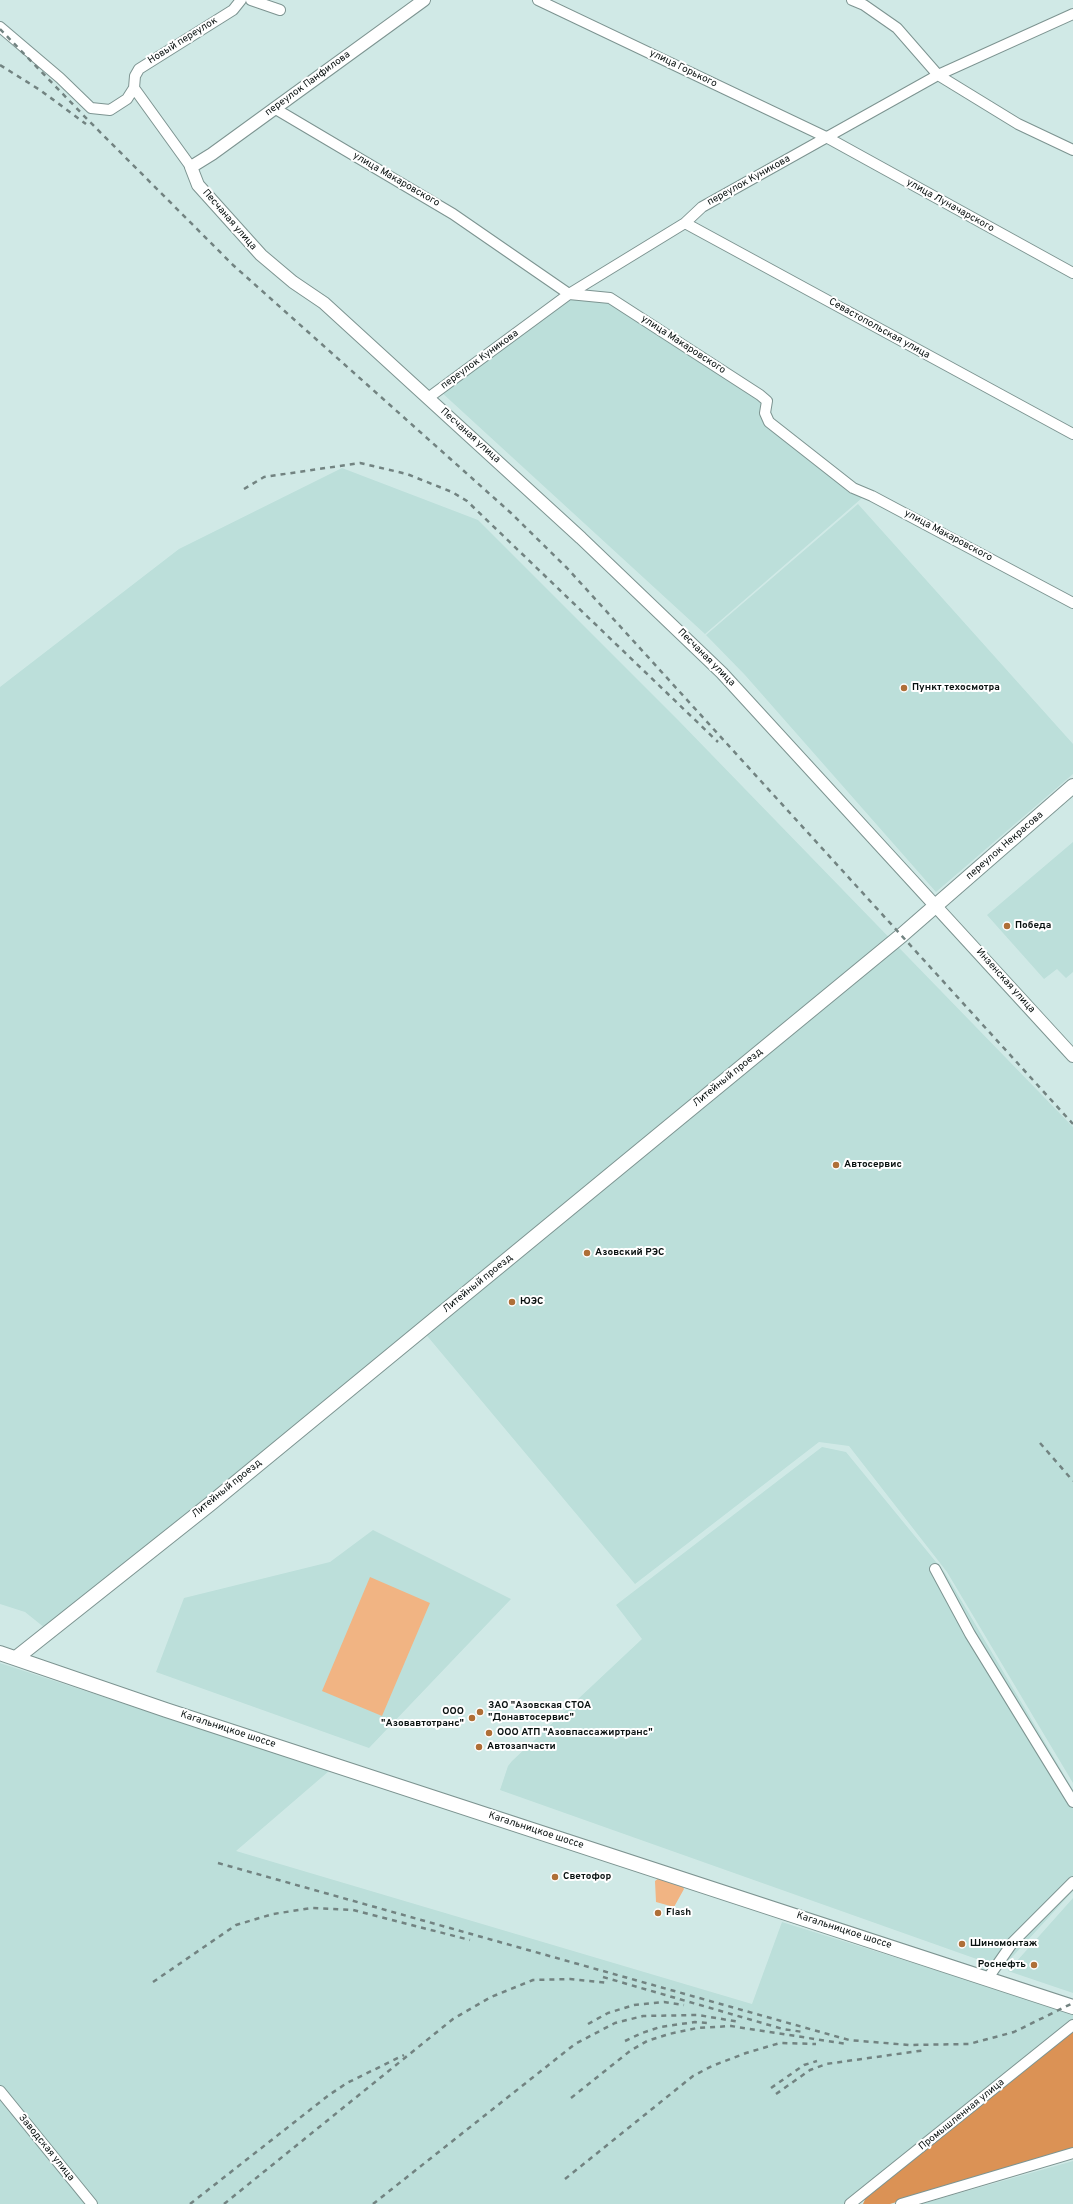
<!DOCTYPE html>
<meta charset="utf-8">
<style>
body{margin:0}
canvas{display:block;background:#d0e9e6}
</style>
<canvas width="1073" height="2204"></canvas>
<script>
const ctx = document.querySelector('canvas').getContext('2d');
ctx.lineJoin = 'round';
function paint(path, color) {
  ctx.fillStyle = color;
  ctx.fill(path, 'evenodd');
}
function toPath(rows) {
  const path = new Path2D();
  for (const r of rows) {
    path.moveTo(r[0], r[1]);
    for (let i = 2; i < r.length; i += 2) path.lineTo(r[i], r[i + 1]);
  }
  return path;
}
function stroke(path, color, width, dash) {
  ctx.strokeStyle = color;
  ctx.lineWidth = width;
  ctx.lineCap = dash ? 'butt' : 'round';
  ctx.setLineDash(dash || []);
  ctx.stroke(path);
}
function write(font, color, halo, rows, align = 'center') {
  ctx.font = font + ' Overpass,sans-serif';
  ctx.lineWidth = 4;
  ctx.setLineDash([]);
  ctx.textBaseline = 'middle';
  ctx.strokeStyle = halo;
  ctx.fillStyle = color;
  for (const [text, x, y, turn = 0] of rows) {
    ctx.save();
    ctx.translate(x, y);
    ctx.rotate((+turn || 0) * Math.PI / 180);
    ctx.textAlign = isNaN(turn) ? turn : align;
    if (halo) ctx.strokeText(text, 0, 0);
    ctx.fillText(text, 0, 0);
    ctx.restore();
  }
}
const built = toPath([
 [570,296,610,299,757,398,763,404,767,424,862,498,705,634,440,391],
 [342,468,478,520,678,720,1073,1127,1073,1783,947,1572,849,1446,819,1442,635,1584,418,1325,45,1628,25,1612,0,1604,0,687,179,549],
 [858,504,1073,744,1073,774,936,892,745,675,706,635],
 [1073,842,1073,972,1066,978,1057,969,1044,979,987,915],
 [822,1447,846,1452,945,1573,1073,1790,1073,1891,1002,1968,500,1790,508,1766,512,1761,642,1639,616,1605],
 [373,1530,511,1599,369,1748,156,1672,184,1598,330,1562],
 [0,1663,329,1771,236,1851,752,2004,782,1922,1073,2013,1073,2019,843,2204,0,2204],
 [1073,1898,1073,1993,1008,1971],
 [1073,2161,1073,2204,921,2204]
]);
const green = toPath([
 [370,1577,430,1603,382,1716,322,1691],
 [659,1878,682,1885,684,1889,674,1907,656,1902,655,1881]
]);
const forest = toPath([
 [1073,2031,1073,2148,890,2204,863,2204,866,2197]
]);
const minor = toPath([
 [251,0,280,10],
 [538,0,828,138,1073,273],
 [852,0,864,5,897,28,938,75,1018,124,1073,150],
 [0,27,60,78,91,108,110,110,127,99,134,88,191,167],
 [134,88,135,76,139,69,233,10,241,0],
 [274,108,453,214,569,294,610,298,760,395,767,401,765,413,769,422,853,488,872,496,1073,603],
 [685,223,1073,434],
 [428,398,569,294,685,223,702,207,938,75,1073,14],
 [935,1569,970,1634,1073,1802],
 [988,1978,1013,1942,1073,1882],
 [0,2091,92,2204],
 [850,2204,1073,2025],
 [901,2204,1073,2153]
]);
const tertiary = toPath([
 [424,0,212,154,191,167,198,185,261,255,293,282,324,303,581,538,722,673,1073,1056]
]);
const secondary = toPath([
 [0,1653,166,1710,1073,2007],
 [16,1658,210,1504,902,935,1073,786]
]);
const rail = toPath([
 [0,29,88,120,233,265,511,513,567,568,1073,1124],
 [0,65,40,90,86,124],
 [244,489,264,477,360,463,407,474,452,492,467,501,718,742],
 [1040,1443,1073,1481],
 [218,1863,849,2040,909,2045,969,2044,1014,2032,1073,2003],
 [603,1977,783,2029,803,2032],
 [153,1982,236,1925,273,1914,312,1908,353,1910,470,1940],
 [588,2024,608,2013,634,2005,664,2002,684,2005],
 [625,2041,642,2033,660,2027,695,2022,707,2023],
 [771,2088,804,2065,817,2061],
 [776,2094,810,2070,826,2064,926,2050],
 [571,2098,630,2051,647,2041,669,2034,697,2028,731,2026,847,2044],
 [565,2179,693,2076,712,2066,746,2053,780,2043,816,2044],
 [190,2204,329,2095,347,2083,404,2055],
 [224,2204,453,2019,491,1997,533,1980,570,1979,609,1983],
 [373,2204,575,2044,615,2023,643,2016,698,2015,740,2022]
]);
const markers = [
 [904,688,4,"#af6f37"],
 [1007,926,4,"#af6f37"],
 [836,1165,4,"#af6f37"],
 [587,1253,4,"#af6f37"],
 [512,1302,4,"#af6f37"],
 [480,1712,4,"#af6f37"],
 [472,1718,4,"#af6f37"],
 [489,1733,4,"#af6f37"],
 [479,1747,4,"#af6f37"],
 [555,1877,4,"#af6f37"],
 [658,1913,4,"#af6f37"],
 [962,1944,4,"#af6f37"],
 [1034,1965,4,"#af6f37"]
];
const streetNames = [
 ["Новый переулок",183,41,-32],
 ["улица Горького",683,69,26],
 ["переулок Панфилова",308,84,-36],
 ["улица Макаровского",396,180,30],
 ["переулок Куникова",749,181,-29],
 ["улица Луначарского",950,206,29],
 ["Песчаная улица",229,220,49],
 ["Севастопольская улица",879,329,29],
 ["улица Макаровского",683,345,33],
 ["переулок Куникова",480,360,-36],
 ["Песчаная улица",470,436,42],
 ["улица Макаровского",948,536,28],
 ["Песчаная улица",706,658,45],
 ["переулок Некрасова",1005,846,-41],
 ["Инзенская улица",1005,981,48],
 ["Литейный проезд",728,1078,-39],
 ["Литейный проезд",478,1284,-39],
 ["Литейный проезд",227,1489,-39],
 ["Кагальницкое шоссе",228,1730,18],
 ["Кагальницкое шоссе",536,1831,18],
 ["Кагальницкое шоссе",844,1931,18],
 ["Промышленная улица",962,2115,-39],
 ["Заводская улица",46,2148,51]
];
const poiNames = [
 ["Пункт техосмотра",912,688],
 ["Победа",1015,926],
 ["Автосервис",844,1165],
 ["Азовский РЭС",595,1253],
 ["ЮЭС",520,1302],
 ["ЗАО \"Азовская СТОА",488,1706],
 ["\"Донавтосервис\"",488,1718],
 ["ООО",464,1712,"right"],
 ["\"Азовавтотранс\"",464,1724,"right"],
 ["ООО АТП \"Азовпассажиртранс\"",497,1733],
 ["Автозапчасти",487,1747],
 ["Светофор",563,1877],
 ["Flash",666,1913],
 ["Шиномонтаж",970,1944],
 ["Роснефть",1026,1965,"right"]
];
paint(built, '#bcdfda');
paint(green, '#f1b483');
paint(forest, '#db9255');
stroke(minor, '#7d9491', 12);
stroke(tertiary, '#7d9491', 14);
stroke(secondary, '#7d9491', 16);
stroke(minor, '#fff', 10);
stroke(tertiary, '#fff', 12);
stroke(secondary, '#fff', 14);
stroke(rail, '#728381', 2.5, [5, 5]);
for (const [x, y, r, color] of markers) {
  const dot = new Path2D();
  dot.arc(x, y, r, 0, 2 * Math.PI);
  ctx.fillStyle = color;
  ctx.fill(dot);
  stroke(dot, '#fff', 1.5);
}
write('10px', '#091110', '#fff', streetNames);
write('bold 10px', '#091110', '#fff', poiNames, 'left');
</script>
